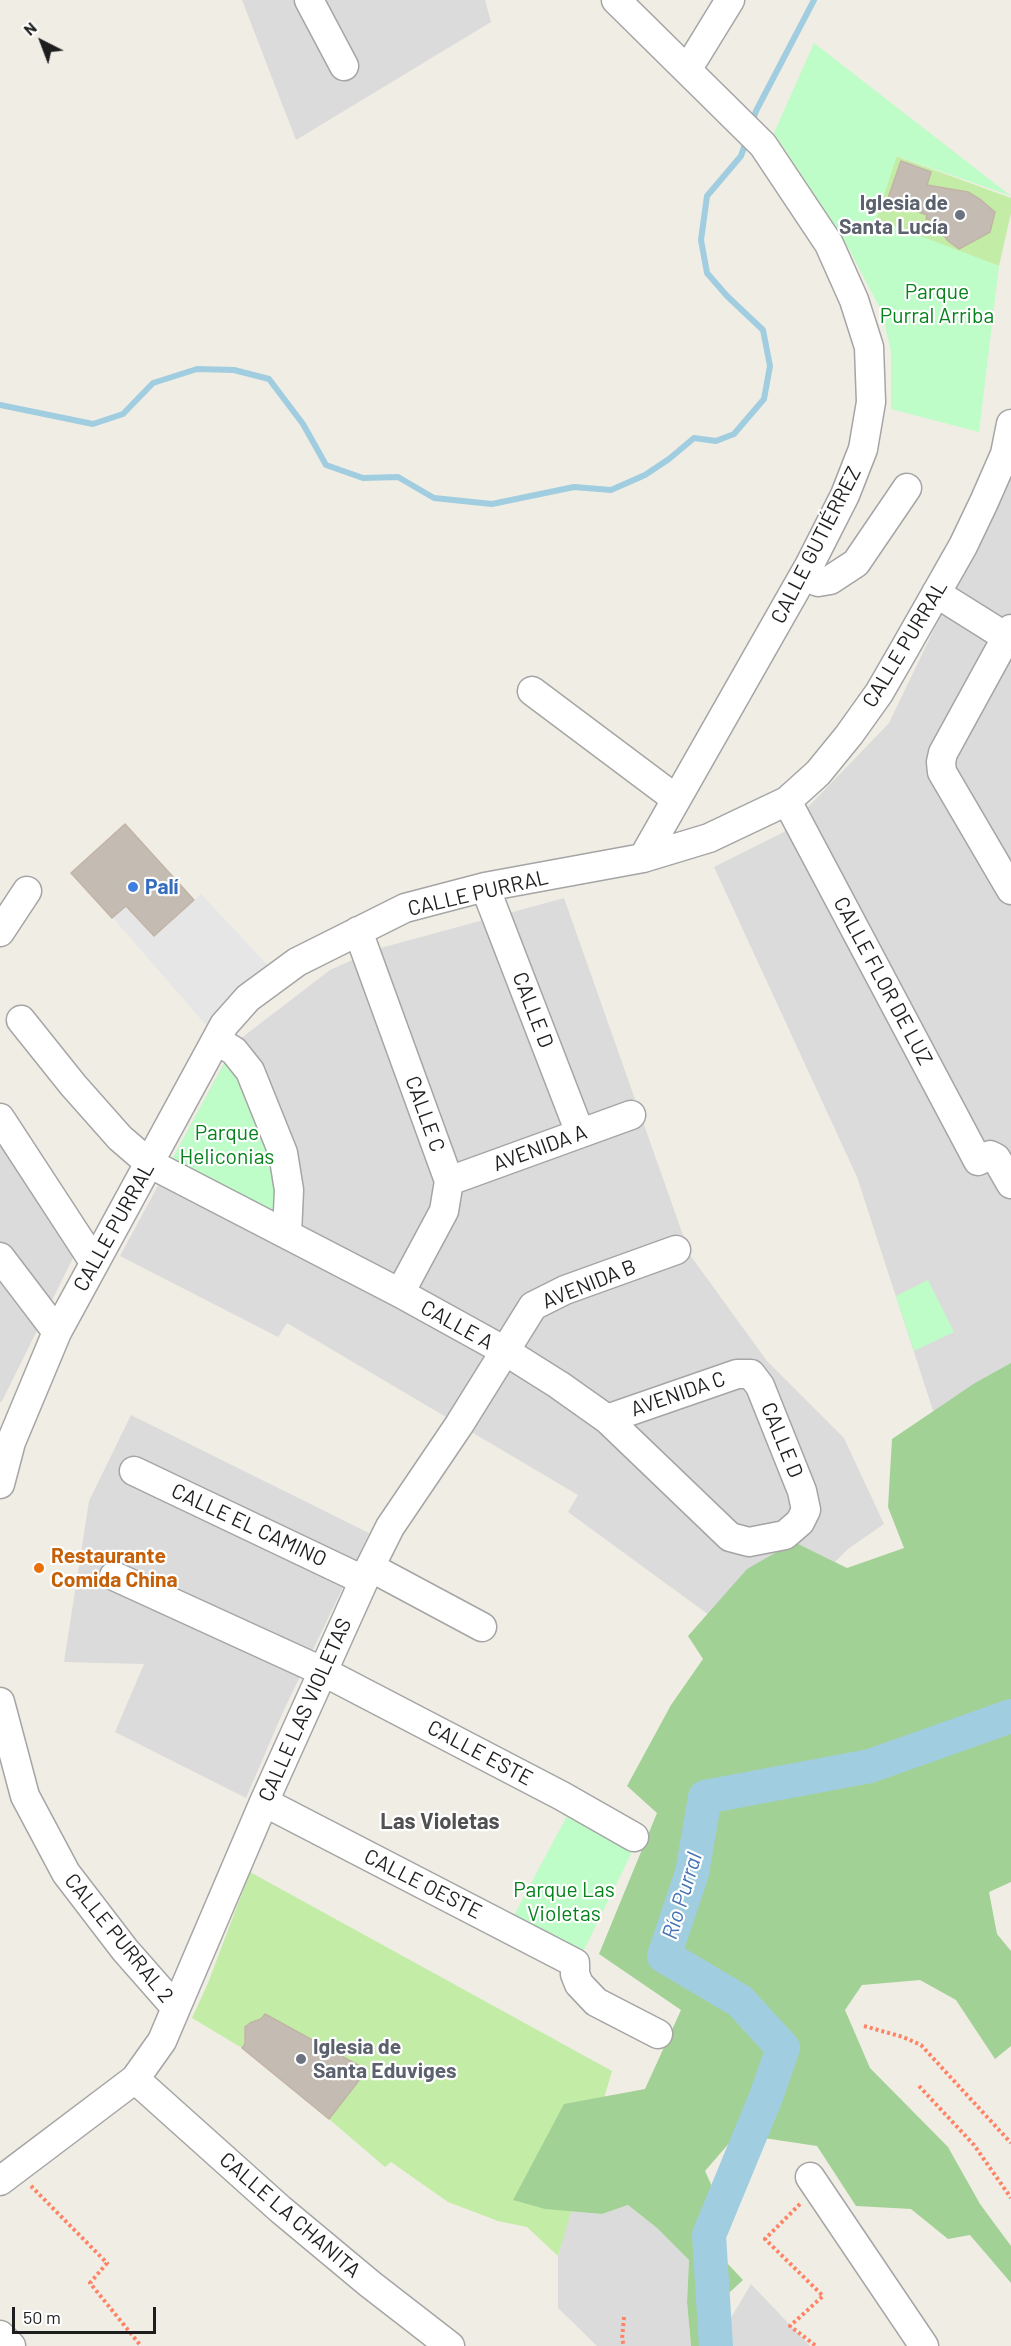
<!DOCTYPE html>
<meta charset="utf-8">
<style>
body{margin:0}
#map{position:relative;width:1011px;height:2346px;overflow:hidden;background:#f0ede4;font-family:Barlow,sans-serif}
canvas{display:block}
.north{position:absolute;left:12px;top:12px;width:60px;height:60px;-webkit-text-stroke:4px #fff;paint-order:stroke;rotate:318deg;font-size:16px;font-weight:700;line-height:24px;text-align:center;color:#1e1e1e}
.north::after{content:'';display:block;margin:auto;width:21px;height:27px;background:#1e1e1e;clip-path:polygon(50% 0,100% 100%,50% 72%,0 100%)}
.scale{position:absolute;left:12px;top:2307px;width:144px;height:27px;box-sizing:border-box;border:3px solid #1e1e1e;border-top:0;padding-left:8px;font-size:18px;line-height:21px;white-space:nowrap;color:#1e1e1e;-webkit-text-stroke:4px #fff;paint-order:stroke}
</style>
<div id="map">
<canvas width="1011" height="2346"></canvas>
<div class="north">N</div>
<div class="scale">50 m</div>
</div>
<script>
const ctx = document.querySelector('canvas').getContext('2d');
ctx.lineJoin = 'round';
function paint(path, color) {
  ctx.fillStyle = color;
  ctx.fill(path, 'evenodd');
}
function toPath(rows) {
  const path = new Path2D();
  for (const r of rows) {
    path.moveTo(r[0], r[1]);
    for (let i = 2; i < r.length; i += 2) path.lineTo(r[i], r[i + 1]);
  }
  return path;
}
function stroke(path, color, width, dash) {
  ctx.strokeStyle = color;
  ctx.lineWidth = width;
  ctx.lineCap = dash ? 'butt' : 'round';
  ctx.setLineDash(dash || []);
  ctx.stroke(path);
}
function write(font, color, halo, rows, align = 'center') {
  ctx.font = font + ' Barlow,sans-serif';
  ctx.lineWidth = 4.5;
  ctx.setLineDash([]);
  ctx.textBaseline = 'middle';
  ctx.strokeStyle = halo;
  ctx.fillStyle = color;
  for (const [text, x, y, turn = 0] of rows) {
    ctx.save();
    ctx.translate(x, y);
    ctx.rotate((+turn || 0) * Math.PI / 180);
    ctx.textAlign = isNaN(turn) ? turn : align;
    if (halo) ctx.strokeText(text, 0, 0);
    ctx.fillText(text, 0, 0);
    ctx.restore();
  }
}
const residential = toPath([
 [242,0,485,0,491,22,296,140],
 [1011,469,1011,1440,952,1469,857,1177,714,867,784,832,889,723],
 [564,898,690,1255,767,1361,844,1438,884,1524,848,1549,817,1580,746,1642,568,1512,578,1495,287,1323,278,1337,120,1256,222,1067,240,1039,330,970,377,949],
 [0,1135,78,1248,1,1403,0,1401],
 [131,1415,369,1533,282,1714,246,1798,115,1732,144,1664,64,1662,89,1501],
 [628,2205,657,2228,689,2260,687,2302,691,2346,597,2346,558,2308,558,2256,570,2211,602,2214],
 [751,2284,810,2346,725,2346,722,2333]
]);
const grass = toPath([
 [896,156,1011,198,1011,213,999,266,876,220],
 [968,192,995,212,959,249,948,241,932,220],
 [250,1872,612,2071,558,2256,527,2227,498,2221,448,2202,391,2162,385,2167,329,2119,367,2070,265,2014,261,2019,250,2023,245,2027,244,2032,246,2042,242,2048,192,2018,208,1983]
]);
const forest = toPath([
 [1011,1363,1011,1882,989,1892,997,1934,1011,1951,1011,2046,995,2059,956,2000,920,1980,862,1985,845,2010,870,2068,948,2147,980,2204,1011,2246,1011,2283,970,2235,948,2239,911,2209,856,2206,817,2146,737,2134,705,2171,715,2193,712,2247,743,2280,704,2316,713,2346,691,2346,687,2302,689,2260,657,2228,628,2205,602,2214,545,2209,513,2200,564,2104,645,2089,681,2010,599,1954,657,1813,627,1786,671,1705,703,1659,688,1636,747,1569,794,1542,847,1568,904,1548,888,1507,892,1439,975,1383]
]);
const park = toPath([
 [814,43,1011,196,897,156,876,219,999,266,979,432,891,409,891,352,882,312,843,238,774,133],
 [225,1062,245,1077,271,1144,279,1220,170,1163],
 [928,1280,954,1332,914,1351,896,1296],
 [568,1814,633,1850,581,1956,513,1917]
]);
const parking = toPath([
 [201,894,273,971,228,999,206,1025,113,918,126,906,154,936]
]);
const stream = toPath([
 [752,123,756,111,814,0],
 [0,405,93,424,123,414,153,383,197,369,234,370,269,379,303,424,326,465,363,478,398,477,434,498,492,504,574,487,611,490,645,475,669,459,694,438,716,441,734,434,764,399,770,366,763,330,727,296,707,273,701,240,707,196,741,156,746,141]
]);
const river = toPath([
 [716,2346,709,2235,766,2097,783,2048,740,2001,664,1956,692,1873,705,1797,870,1766,1011,1716]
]);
const building = toPath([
 [901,161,931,172,927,185,968,192,981,200,995,212,990,232,959,249,948,241,932,220,926,219,927,215,887,201,901,161],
 [125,824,194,900,154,936,126,906,112,918,71,873,125,824],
 [265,2014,367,2070,329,2119,242,2048,245,2044,245,2027,250,2023,261,2019,265,2014]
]);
const path = toPath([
 [864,2026,903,2037,921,2045,1011,2143],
 [919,2086,974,2145,1011,2198],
 [31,2186,107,2263,90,2283,141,2346],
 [800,2204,765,2239,823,2296,790,2326,816,2346],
 [624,2317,622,2339,624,2346]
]);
const minor = toPath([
 [309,0,344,66],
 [616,0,763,145,829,244,854,300,869,347,871,402,863,449,845,495,809,566,643,858],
 [687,70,730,0],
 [804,575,818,582,830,580,856,563,907,488],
 [936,593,1006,637],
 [1011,629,943,753,941,762,942,772,1011,890],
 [532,691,676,799],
 [787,801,978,1161,990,1155,996,1158,1011,1184],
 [485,887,580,1133],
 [358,931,449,1181,444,1211,400,1293],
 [0,932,27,891],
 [21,1020,73,1085,120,1138,149,1163,400,1293,505,1351,559,1385,607,1419,730,1537,749,1542,785,1535,800,1522,806,1510,802,1491,760,1386,751,1374,737,1374,607,1419],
 [216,1040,234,1051,250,1071,283,1153,289,1190,287,1234],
 [0,1118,94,1262],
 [449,1181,631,1115],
 [0,1257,57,1332],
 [134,1471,363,1580],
 [0,1484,11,1442,57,1332,216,1040,224,1025,248,998,297,962,405,908,485,887,643,858,709,838,787,801,818,773,849,735,879,693,905,648,963,546,984,502,1005,454,1011,424],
 [370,1567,482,1627],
 [114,1576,324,1672,562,1796,634,1837],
 [0,1702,25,1796,66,1873,125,1950,176,2008,162,2041,135,2079,0,2181],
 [264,1802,575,1963,575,1974,579,1984,596,2002,658,2034],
 [176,2008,264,1802,370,1567,390,1527,459,1425,533,1306,565,1290,676,1250],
 [135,2079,280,2209,370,2284,450,2346],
 [810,2177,924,2346],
 [0,2335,11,2346]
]);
const markers = [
 [960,215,6,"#6b7280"],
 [133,887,6,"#3f7fe0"],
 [39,1568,6,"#e8710a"],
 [301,2059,6,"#6b7280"]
];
const worshipNames = [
 ["Iglesia de",948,203],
 ["Santa Lucía",948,227],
 ["Iglesia de",313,2047,"left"],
 ["Santa Eduviges",313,2071,"left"]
];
const parkNames = [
 ["Parque",937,292],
 ["Purral Arriba",937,316],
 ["Parque",227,1133],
 ["Heliconias",227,1157],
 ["Parque Las",564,1890],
 ["Violetas",564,1914]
];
const streetNames = [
 ["CALLE GUTIÉRREZ",816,545,-63],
 ["CALLE PURRAL",905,644,-59],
 ["CALLE PURRAL",478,893,-13],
 ["CALLE FLOR DE LUZ",883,981,62],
 ["CALLE D",533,1010,69],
 ["CALLE C",425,1114,70],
 ["AVENIDA A",540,1148,-20],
 ["CALLE PURRAL",114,1227,-61],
 ["AVENIDA B",589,1284,-22],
 ["CALLE A",457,1325,29],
 ["AVENIDA C",678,1394,-19],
 ["CALLE D",782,1440,68],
 ["CALLE EL CAMINO",249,1525,25],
 ["CALLE LAS VIOLETAS",305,1710,-66],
 ["CALLE ESTE",480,1753,28],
 ["CALLE OESTE",423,1884,27],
 ["CALLE PURRAL 2",119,1938,51],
 ["CALLE LA CHANITA",290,2215,41]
];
const shopNames = [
 ["Palí",145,887]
];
const foodNames = [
 ["Restaurante",51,1556],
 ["Comida China",51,1580]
];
const neighbourhoodNames = [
 ["Las Violetas",440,1822]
];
const waterNames = [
 ["Río Purral",682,1896,-73]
];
paint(residential, '#dcdbdb');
paint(grass, '#c3eda6');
paint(forest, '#a2d196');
paint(park, '#befcc8');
paint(parking, '#e6e6e6');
stroke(stream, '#a1cde0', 6);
stroke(river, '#a1cde0', 34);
paint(building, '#c4bcb3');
stroke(building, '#c2b4a5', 1.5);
stroke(minor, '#a5a5a5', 31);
stroke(path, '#ff8265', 4, [3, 3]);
stroke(minor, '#fff', 28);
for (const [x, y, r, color] of markers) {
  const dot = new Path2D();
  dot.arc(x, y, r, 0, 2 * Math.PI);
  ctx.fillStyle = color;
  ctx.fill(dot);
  stroke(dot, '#fff', 2);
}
write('bold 21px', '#5b616d', '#fff', worshipNames, 'right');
write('21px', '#05831a', '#fff', parkNames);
write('21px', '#1e1e1e', '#fff', streetNames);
write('bold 21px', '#366cbe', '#fff', shopNames, 'left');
write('bold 21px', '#c56008', '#fff', foodNames, 'left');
write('bold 22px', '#515151', '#fff', neighbourhoodNames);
write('italic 22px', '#4573b3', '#fff', waterNames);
</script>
